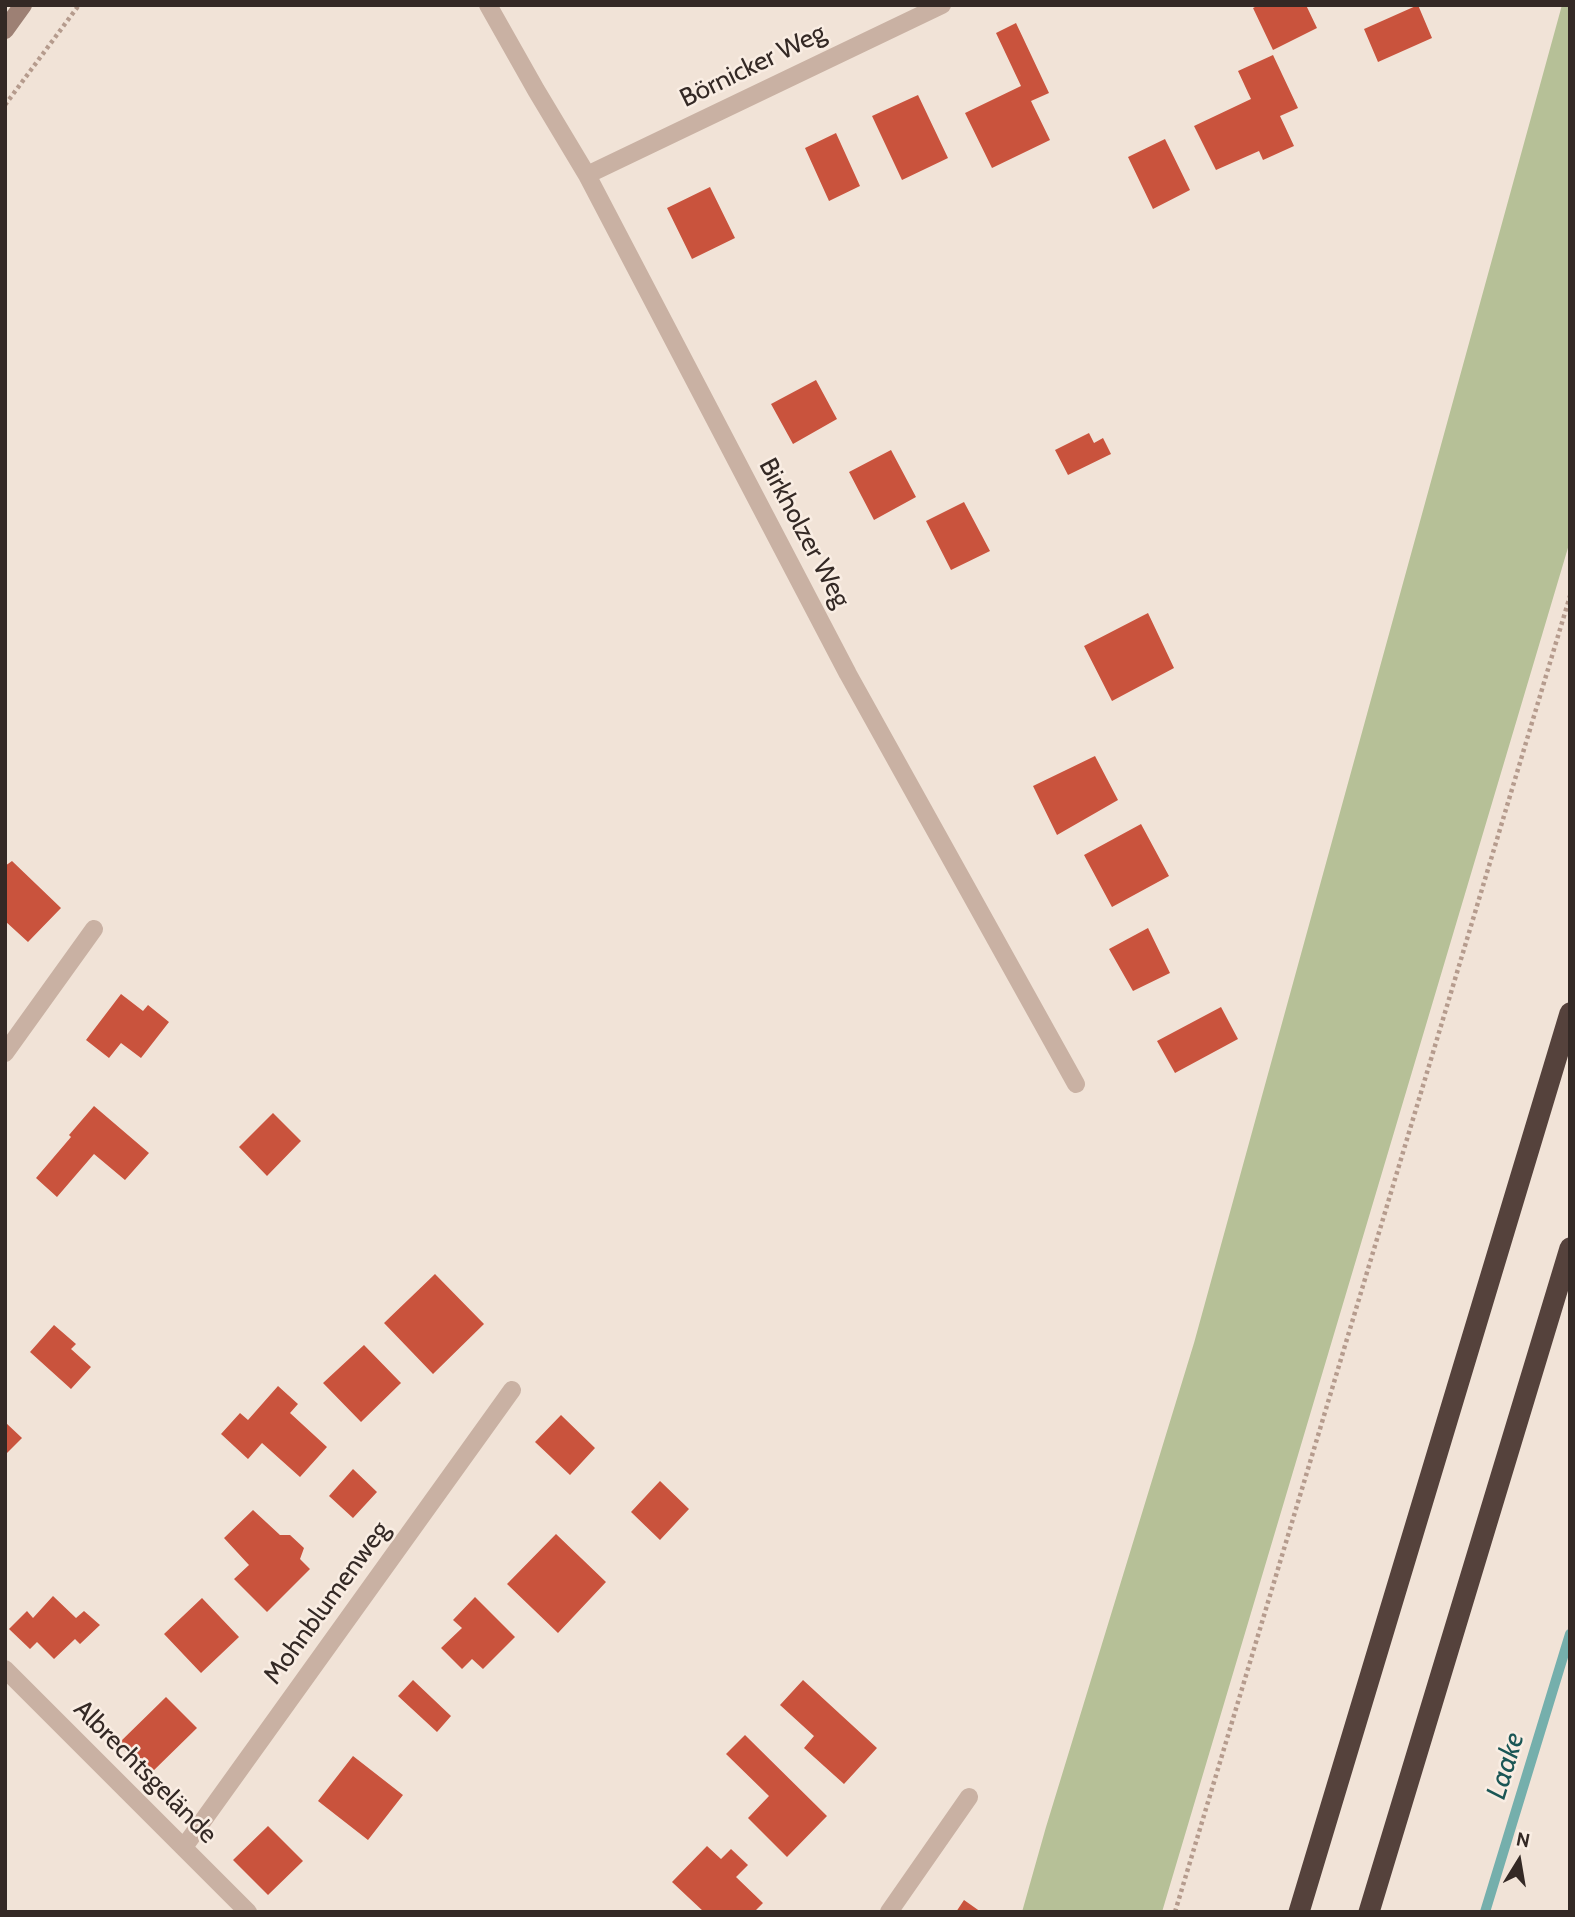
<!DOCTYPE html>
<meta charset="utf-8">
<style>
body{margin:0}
#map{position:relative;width:1575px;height:1917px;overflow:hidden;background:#f1e3d7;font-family:Cabin,sans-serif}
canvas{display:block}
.frame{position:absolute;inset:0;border:7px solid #342925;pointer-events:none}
.north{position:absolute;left:1484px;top:1826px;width:70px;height:70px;-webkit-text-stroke:5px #f9ede3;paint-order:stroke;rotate:11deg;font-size:19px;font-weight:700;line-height:28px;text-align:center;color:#342925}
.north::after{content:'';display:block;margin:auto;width:24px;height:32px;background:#342925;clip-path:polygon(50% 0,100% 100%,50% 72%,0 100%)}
</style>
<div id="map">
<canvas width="1575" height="1917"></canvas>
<div class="frame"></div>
<div class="north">N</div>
</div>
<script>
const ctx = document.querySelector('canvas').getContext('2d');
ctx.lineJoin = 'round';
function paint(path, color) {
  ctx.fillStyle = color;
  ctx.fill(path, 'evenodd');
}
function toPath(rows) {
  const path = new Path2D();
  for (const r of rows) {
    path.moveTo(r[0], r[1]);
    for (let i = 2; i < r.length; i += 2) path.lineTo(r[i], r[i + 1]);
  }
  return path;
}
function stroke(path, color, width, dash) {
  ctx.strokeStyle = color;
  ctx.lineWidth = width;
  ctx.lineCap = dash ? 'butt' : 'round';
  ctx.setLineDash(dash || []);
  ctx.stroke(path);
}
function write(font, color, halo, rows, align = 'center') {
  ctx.font = font + ' Cabin,sans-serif';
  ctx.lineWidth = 5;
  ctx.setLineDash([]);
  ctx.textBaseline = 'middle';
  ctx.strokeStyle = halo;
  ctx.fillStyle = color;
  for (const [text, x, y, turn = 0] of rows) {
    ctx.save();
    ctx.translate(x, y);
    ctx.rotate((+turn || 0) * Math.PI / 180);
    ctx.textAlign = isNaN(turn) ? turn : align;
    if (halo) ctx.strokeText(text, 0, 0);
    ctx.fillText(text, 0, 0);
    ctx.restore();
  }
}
const green = toPath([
 [1562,5,1570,5,1570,541,1162,1912,1022,1912,1046,1827,1194,1343]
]);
const stream = toPath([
 [1485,1912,1570,1634]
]);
const building = toPath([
 [1259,5,1306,5,1317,28,1273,50,1253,8],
 [1418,5,1432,38,1378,62,1364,29],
 [1016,23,1049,93,1031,101,1050,140,992,168,965,113,1021,86,996,33],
 [1273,55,1298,108,1280,116,1294,146,1263,160,1259,151,1216,170,1194,126,1251,99,1238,71],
 [918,95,948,158,902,180,872,116],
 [836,133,860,186,829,201,805,148],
 [1165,139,1190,190,1153,209,1128,157],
 [710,187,735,238,692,259,667,208],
 [816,380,837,419,793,444,771,404],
 [1089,433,1094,443,1103,438,1111,454,1068,475,1055,450],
 [891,450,916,497,874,520,849,472],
 [964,502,990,551,951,570,926,521],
 [1148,613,1174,668,1112,701,1084,646],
 [1095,756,1118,800,1057,835,1033,786],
 [1141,824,1169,876,1112,907,1084,855],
 [12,861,61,908,28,942,5,921,5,866],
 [1148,928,1170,973,1133,991,1109,949],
 [121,994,143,1011,148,1005,169,1022,141,1058,121,1043,109,1058,86,1040],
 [1221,1007,1238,1039,1175,1073,1157,1041],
 [94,1106,149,1153,125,1180,94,1154,57,1197,36,1178,71,1137,69,1135],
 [273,1113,301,1141,267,1176,239,1147],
 [435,1274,484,1324,433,1374,384,1323],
 [54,1325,76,1344,71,1349,91,1367,71,1389,30,1352],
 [364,1345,401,1383,361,1422,323,1383],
 [278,1386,298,1404,290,1413,327,1447,300,1477,262,1443,248,1459,221,1434,240,1413,248,1420],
 [561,1415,595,1448,570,1475,535,1442],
 [5,1422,22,1438,5,1455],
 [353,1469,377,1492,353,1518,329,1496],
 [660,1481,689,1509,660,1540,631,1512],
 [253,1510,280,1535,290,1535,304,1548,300,1559,310,1569,267,1612,234,1579,249,1565,224,1538],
 [556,1534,606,1582,558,1633,507,1584],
 [53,1596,76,1618,84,1611,100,1625,80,1644,75,1639,54,1659,37,1642,30,1649,9,1629,27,1611,33,1618],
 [475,1597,515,1637,483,1669,472,1659,462,1669,441,1648,462,1628,453,1620],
 [202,1598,239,1637,201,1673,164,1634],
 [413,1680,451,1716,437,1732,398,1696],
 [803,1680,877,1748,844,1784,804,1748,814,1736,780,1705],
 [166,1697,197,1728,149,1775,118,1744],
 [745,1735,827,1816,787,1857,748,1818,769,1796,726,1754],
 [353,1756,403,1795,368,1840,318,1801],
 [268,1826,303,1861,268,1895,233,1860],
 [707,1846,721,1859,731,1849,748,1865,736,1877,763,1903,754,1912,704,1912,672,1882],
 [964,1900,981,1912,956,1912]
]);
const path = toPath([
 [5,105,79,5],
 [1175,1912,1570,596]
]);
const street = toPath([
 [488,5,536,90,587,175,848,674,1076,1084],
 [587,175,942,5],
 [5,1053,94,929],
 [5,1669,248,1912],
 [184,1847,512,1390],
 [889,1912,969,1797]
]);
const secondary = toPath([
 [5,30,23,5]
]);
const highway = toPath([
 [1299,1912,1570,1013],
 [1369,1912,1570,1248]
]);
const streetNames = [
 ["Börnicker Weg",753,66,-26],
 ["Birkholzer Weg",804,533,62],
 ["Mohnblumenweg",327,1603,-54],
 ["Albrechtsgelände",145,1772,45]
];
const waterNames = [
 ["Laake",1506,1766,-73]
];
paint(green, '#b6c097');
stroke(stream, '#75afac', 10);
paint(building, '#c9533d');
stroke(path, '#b59b8d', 4.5, [3.5, 3.5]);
stroke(street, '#c9b1a3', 18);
stroke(secondary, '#9d8074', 18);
stroke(highway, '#55423c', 21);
write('26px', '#342925', '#f9ede3', streetNames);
write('italic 28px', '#1a5655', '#f9ede3', waterNames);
</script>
